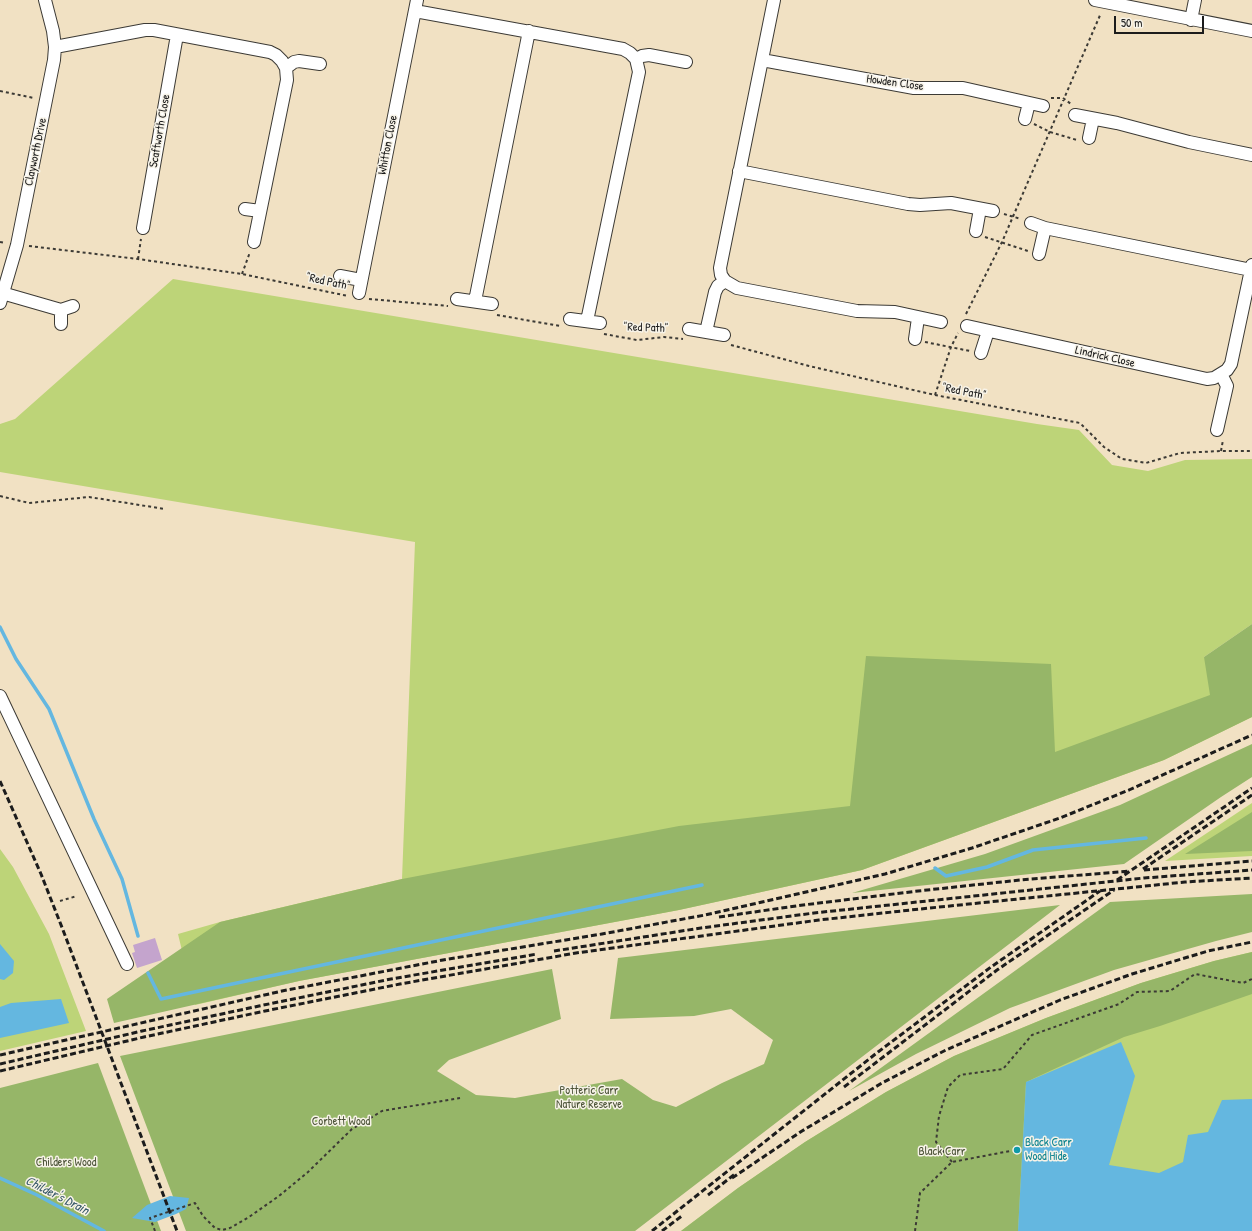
<!DOCTYPE html>
<style>
body{margin:0}
#map{position:relative;width:1252px;height:1231px;overflow:hidden;background:#f1e1c3;font-family:"Patrick Hand",sans-serif}
canvas{display:block}
.scale{position:absolute;left:1114px;top:16px;width:90px;height:18px;box-sizing:border-box;border:2px solid #1c1c1c;border-top:0;padding-left:5px;font-size:12px;line-height:14px;white-space:nowrap;color:#1c1c1c;-webkit-text-stroke:3px #f7f3e8;paint-order:stroke}
</style>
<div id="map">
<canvas width="1252" height="1231"></canvas>
<div class="scale">50 m</div>
</div>
<script>
const ctx = document.querySelector('canvas').getContext('2d');
ctx.lineJoin = 'round';
function paint(path, color) {
  ctx.fillStyle = color;
  ctx.fill(path, 'evenodd');
}
function toPath(rows) {
  const path = new Path2D();
  for (const r of rows) {
    path.moveTo(r[0], r[1]);
    for (let i = 2; i < r.length; i += 2) path.lineTo(r[i], r[i + 1]);
  }
  return path;
}
function stroke(path, color, width, dash) {
  ctx.strokeStyle = color;
  ctx.lineWidth = width;
  ctx.lineCap = dash ? 'butt' : 'round';
  ctx.setLineDash(dash || []);
  ctx.stroke(path);
}
function write(font, color, halo, rows, align = 'center') {
  ctx.font = font + ' "Patrick Hand",sans-serif';
  ctx.lineWidth = 3;
  ctx.setLineDash([]);
  ctx.textBaseline = 'middle';
  ctx.strokeStyle = halo;
  ctx.fillStyle = color;
  for (const [text, x, y, turn = 0] of rows) {
    ctx.save();
    ctx.translate(x, y);
    ctx.rotate((+turn || 0) * Math.PI / 180);
    ctx.textAlign = isNaN(turn) ? turn : align;
    if (halo) ctx.strokeText(text, 0, 0);
    ctx.fillText(text, 0, 0);
    ctx.restore();
  }
}
const green = toPath([
 [173,279,1037,424,1079,430,1112,465,1148,471,1185,460,1252,459,1252,624,1204,657,1252,717,1164,760,862,870,679,910,299,981,195,1005,178,934,220,922,402,879,415,542,0,472,0,424,15,419],
 [1252,803,1252,856,1165,861],
 [0,849,13,867,49,934,86,1031,0,1051],
 [1252,952,1252,1231,681,1231,738,1188,805,1142,886,1092,954,1056,1046,1018,1141,983,1214,961]
]);
const forest = toPath([
 [1252,624,1252,717,1164,760,862,870,679,910,299,981,114,1023,107,999,220,922,402,879,679,826,850,806,866,656,1051,664,1055,752,1210,695,1204,657],
 [1252,744,1252,777,1221,797,1124,864,852,893,985,854,1120,805],
 [1252,812,1252,851,1185,854],
 [1252,894,1252,932,1216,941,1114,970,1010,1008,916,1054,849,1091,1110,902],
 [1060,905,635,1231,186,1231,120,1056,552,969,561,1019,449,1060,437,1071,476,1095,515,1098,622,1079,653,1100,676,1107,722,1083,764,1064,773,1040,731,1009,694,1016,610,1019,618,958],
 [1252,952,1252,994,1160,1026,1124,1037,1026,1082,1018,1231,681,1231,738,1188,805,1142,886,1092,954,1056,1046,1018,1141,983,1214,961],
 [98,1063,161,1231,0,1231,0,1088]
]);
const water = toPath([
 [0,944,14,961,13,973,4,980,0,979],
 [61,999,69,1023,0,1038,0,1007,11,1003],
 [1121,1042,1135,1076,1109,1165,1159,1173,1183,1162,1188,1135,1208,1132,1222,1100,1252,1099,1252,1231,1018,1231,1026,1082],
 [170,1196,189,1198,186,1209,176,1214,155,1222,132,1218,147,1205]
]);
const stream = toPath([
 [0,627,16,659,49,709,94,819,122,879,138,936],
 [935,868,946,876,987,867,1033,850,1146,838],
 [148,973,161,999,702,885],
 [0,1178,37,1195,104,1231]
]);
const building = toPath([
 [155,938,162,960,137,968,132,953,135,952,133,945]
]);
const path = toPath([
 [0,91,34,98],
 [1051,98,1063,98,1071,104],
 [1034,124,1050,132,1077,140],
 [1004,214,1021,219],
 [985,237,1028,251],
 [0,242,5,243],
 [29,246,138,259,242,274,348,296],
 [138,259,141,239],
 [242,274,250,252],
 [369,299,448,306],
 [966,314,1002,242,1101,13],
 [497,315,560,326],
 [604,334,637,340,664,337,683,339],
 [925,342,970,351],
 [731,345,809,366,935,395,1080,423,1104,447,1122,459,1146,463,1180,453,1221,451,1252,451],
 [935,395,951,347,958,333],
 [1221,451,1223,440],
 [0,496,29,503,89,497,165,509],
 [60,901,77,896],
 [952,1162,936,1142,939,1116,948,1087,960,1075,1003,1069,1032,1035,1119,1004,1137,992,1170,991,1195,974,1243,983,1252,979],
 [155,1231,150,1218,195,1203,203,1216,215,1228,222,1230,230,1228,249,1217,279,1196,308,1172,352,1129,382,1111,460,1098],
 [915,1231,920,1193,952,1162,1010,1151]
]);
const minor = toPath([
 [774,0,720,268,721,275,725,281,737,288,857,311,895,312,941,322],
 [1095,0,1252,31],
 [415,11,623,49,630,53,636,59,639,72,587,321],
 [1191,20,1195,0],
 [55,47,145,30,154,30,270,52,276,55,282,61,286,68,287,80,254,242],
 [636,59,642,56,649,55,686,62],
 [762,60,914,88,963,88,1043,106],
 [286,68,294,62,299,61,320,64],
 [1075,115,1117,123,1189,142,1252,155],
 [1025,119,1029,103],
 [1089,138,1093,119],
 [739,171,908,204,920,205,951,203,993,211],
 [245,209,260,211],
 [1031,223,1045,228,1251,270],
 [143,228,177,35],
 [976,231,980,209],
 [1039,254,1045,228],
 [340,276,361,280],
 [2,293,61,310],
 [359,293,417,0],
 [457,299,492,304],
 [475,301,529,31],
 [0,303,17,245,54,60,55,47,53,31,45,0],
 [570,319,600,323],
 [61,324,61,310,73,306],
 [967,326,1207,379,1214,378,1227,370,1231,364,1252,265],
 [689,329,724,335],
 [706,332,715,292,718,286,725,281],
 [915,339,918,318],
 [981,353,988,331],
 [1217,430,1227,386,1221,374],
 [0,696,127,964]
]);
const rail = toPath([
 [0,781,41,874,63,930,177,1231],
 [1143,869,1252,795],
 [1144,870,1252,861],
 [1117,880,1252,788],
 [719,917,803,905,918,891,1020,880,1130,871],
 [554,951,701,928,814,913,1144,878,1252,870],
 [0,1055,282,991,443,960,602,934,705,915,885,874,972,848,1060,818,1129,790,1252,735],
 [0,1064,142,1031,259,1006,391,979,537,954],
 [0,1071,144,1037,265,1011,400,984,576,953,819,920,920,909,1185,882,1252,878],
 [844,1087,997,970,1114,890],
 [732,1178,802,1131,882,1083,946,1050,1060,1000,1132,974,1208,951,1252,942],
 [708,1195,735,1174],
 [652,1231,878,1052,991,967,1100,891],
 [662,1231,683,1215]
]);
const markers = [
 [1017,1150,4,"#0f9aa8"]
];
const streetNames = [
 ["Howden Close",895,83,8],
 ["Scaftworth Close",160,131,-80],
 ["Whitton Close",388,145,-79],
 ["Clayworth Drive",36,152,-78],
 ["\"Red Path\"",328,282,12],
 ["\"Red Path\"",646,328,2],
 ["Lindrick Close",1105,357,13],
 ["\"Red Path\"",964,392,11]
];
const parkNames = [
 ["Potteric Carr",589,1091],
 ["Nature Reserve",589,1105],
 ["Corbett Wood",341,1122],
 ["Black Carr",942,1152],
 ["Childers Wood",66,1163]
];
const cultureNames = [
 ["Black Carr",1025,1143],
 ["Wood Hide",1025,1157]
];
const waterNames = [
 ["Childer's Drain",57,1196,27]
];
paint(green, '#bdd478');
paint(forest, '#96b668');
paint(water, '#64b7e0');
stroke(stream, '#64b7e0', 3.5);
paint(building, '#c4a4cd');
stroke(minor, '#3c3a35', 14);
stroke(path, '#3c3a35', 2, [3, 3]);
stroke(minor, '#fff', 12);
stroke(rail, '#1c1c1c', 3, [6, 3]);
for (const [x, y, r, color] of markers) {
  const dot = new Path2D();
  dot.arc(x, y, r, 0, 2 * Math.PI);
  ctx.fillStyle = color;
  ctx.fill(dot);
  stroke(dot, '#f7f3e8', 1.5);
}
write('12px', '#1c1c1c', '#f7f3e8', streetNames);
write('12px', '#4c5338', '#f7f3e8', parkNames);
write('12px', '#0d838f', '#f7f3e8', cultureNames, 'left');
write('italic 13px', '#395a6a', '#f7f3e8', waterNames);
</script>
